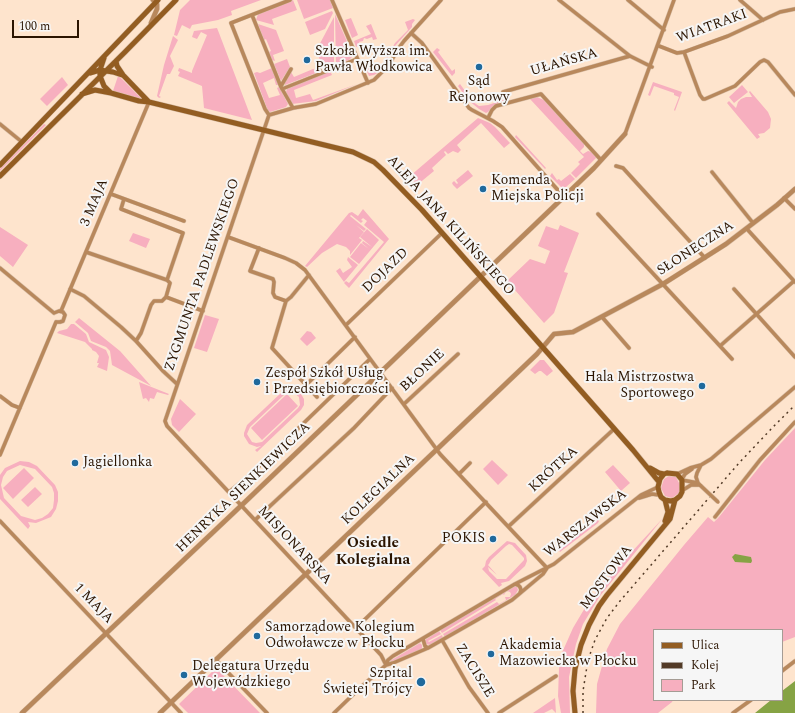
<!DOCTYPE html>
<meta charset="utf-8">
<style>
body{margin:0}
#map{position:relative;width:795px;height:713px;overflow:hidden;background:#fee4cd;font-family:Spectral,serif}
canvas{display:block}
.legend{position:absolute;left:653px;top:629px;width:130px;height:72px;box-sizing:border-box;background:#f6f6f6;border:1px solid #a59c94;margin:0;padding:5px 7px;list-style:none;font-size:12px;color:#2b1400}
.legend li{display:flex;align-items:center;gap:8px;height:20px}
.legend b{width:20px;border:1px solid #a59c94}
.scale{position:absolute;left:12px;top:20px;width:67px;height:18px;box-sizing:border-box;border:2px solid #2b1400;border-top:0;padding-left:5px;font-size:12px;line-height:14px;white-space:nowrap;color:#2b1400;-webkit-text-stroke:3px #f6f6f6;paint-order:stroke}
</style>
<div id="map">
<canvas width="795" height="713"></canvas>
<ul class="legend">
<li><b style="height:5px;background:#935d22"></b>Ulica</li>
<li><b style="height:5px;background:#523a26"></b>Kolej</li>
<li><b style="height:11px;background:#f7afbf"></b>Park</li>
</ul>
<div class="scale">100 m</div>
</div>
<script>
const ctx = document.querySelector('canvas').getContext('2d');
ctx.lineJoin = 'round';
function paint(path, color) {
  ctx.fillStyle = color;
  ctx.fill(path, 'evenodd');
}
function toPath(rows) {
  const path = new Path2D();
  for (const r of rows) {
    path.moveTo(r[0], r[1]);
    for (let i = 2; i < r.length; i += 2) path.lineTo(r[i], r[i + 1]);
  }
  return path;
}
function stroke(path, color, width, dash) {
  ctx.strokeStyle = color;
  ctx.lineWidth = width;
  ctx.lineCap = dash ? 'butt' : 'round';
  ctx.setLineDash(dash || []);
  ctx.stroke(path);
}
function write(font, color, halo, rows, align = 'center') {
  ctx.font = font + ' Spectral,serif';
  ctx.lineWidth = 4;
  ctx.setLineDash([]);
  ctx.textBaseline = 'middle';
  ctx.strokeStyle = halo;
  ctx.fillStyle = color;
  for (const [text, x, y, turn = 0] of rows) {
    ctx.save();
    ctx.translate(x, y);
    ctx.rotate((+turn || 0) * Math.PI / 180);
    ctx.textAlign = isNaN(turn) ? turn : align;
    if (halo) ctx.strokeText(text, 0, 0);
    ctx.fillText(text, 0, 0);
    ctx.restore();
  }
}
const green = toPath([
 [190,0,261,0,231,11,232,15,218,20,192,25,190,29,182,25,177,36,174,35,180,10],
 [293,0,297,10,272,19,274,25,256,20,258,14],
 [297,0,330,0,333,8,304,19],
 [332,11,333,13,325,29,310,35,305,22],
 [335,14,352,53,352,57,349,60,336,65],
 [334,17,334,62,331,66,324,69,316,51],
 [351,18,358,35,352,38,345,20],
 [413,19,415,20,412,24,412,27,395,46,379,72,374,75,369,76,365,67,368,66,370,70,383,64,395,43,408,30,405,22],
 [258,24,276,30,284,51,273,55,275,61,272,60,269,52,271,51,266,39,264,40],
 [371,24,377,39,373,40,372,37,367,39,364,38,363,41,359,42,360,45,356,47,354,41,371,34,366,26],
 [217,28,219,33,252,120,204,108,202,86,178,76,180,72,178,71,179,68,192,73,192,71,207,35,201,32,197,39,192,37,194,31],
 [173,36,178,40,170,56,174,66,170,74,167,74,159,96,161,97,159,98,157,96,164,65],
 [437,48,440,50,438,52,452,71,455,69,455,73,452,76,433,52],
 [287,59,290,67,281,81,274,64],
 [272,68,279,85,276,85,274,78,263,83,269,98,280,95,277,88,279,87,288,104,286,107,270,112,268,111,254,73,257,72,260,73],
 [313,69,316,70,316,73,285,85,284,83,291,72,294,77],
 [330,71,332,75,294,90,296,98,310,94,313,100,357,84,316,101,292,104,286,92,287,89],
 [118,76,122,79,142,99,120,94,113,91],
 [62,77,68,85,47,106,40,99],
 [653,82,682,92,675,111,674,110,679,97,674,95,674,93,654,86,650,96,648,95],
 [460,84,473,102,479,106,488,105,506,99,506,101,493,106,488,112,486,113,479,109,468,100,458,86],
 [742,85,748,92,734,103,729,97],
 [750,91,768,112,771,119,770,128,764,133,758,134,760,137,757,139,727,103,729,101,736,108,738,102,741,99,746,97,752,97,749,92],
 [537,97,544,100,584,144,584,147,580,151,583,154,588,151,592,152,596,157,596,158,576,178,571,173,580,164,578,162,584,157,530,99],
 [478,118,490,123,495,127,510,143,504,148,481,123,457,145,461,150,458,153,453,151,448,154,445,151,444,152,446,155,432,168,434,171,417,185,410,176],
 [44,124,46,125,0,171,0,169],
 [516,135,546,168,545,169,515,137],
 [468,170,473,176,457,189,453,185,452,183,454,181,457,184,458,183,456,180],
 [552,173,557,180,559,179,561,181,570,174,575,179,566,187,561,187,550,176],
 [363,209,389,239,349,288,344,283,346,281,349,283,384,242,364,225,367,221,363,218,361,220,363,221,361,223,351,215,350,216,366,229,364,231,356,225,364,232,353,245,359,238,362,240,350,255,350,251,346,247,337,244,322,253,307,267,305,266,349,213,352,212,358,216],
 [560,225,579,233,564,272,568,273,554,313,544,323,507,281,530,259,545,264,550,251,538,246,546,226,558,230],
 [0,227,28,245,13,267,0,256],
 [367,229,379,240,359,264,350,257,361,243,369,249,362,243,363,241,372,247,360,237],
 [133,233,150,239,146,248,129,241],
 [348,257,358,265,344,282,336,271,340,268,343,273,352,267,347,260],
 [205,315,219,319,207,352,194,348],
 [79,318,120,351,151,386,112,365,110,351,106,347,91,341,88,333,75,322],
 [71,324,74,324,86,334,89,342,106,350,109,357,107,371,97,367,99,363,97,363,99,356,96,352,92,350,92,349,85,342,57,333,59,331,67,329],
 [307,331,311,332,316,338,307,346,300,339],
 [540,360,544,360,553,371,547,376,541,371,539,371,535,374,530,370],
 [139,382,169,394,168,395,157,392,154,399,150,398,149,402,146,398,143,399],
 [292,389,301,394,304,399,304,405,301,410,257,452,255,450,261,446,257,447,249,444,244,436,244,433,247,425,282,392,285,390],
 [289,393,294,393,299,397,300,405,298,408,262,442,256,443,252,442,247,434,250,427,285,394],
 [287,394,298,406,262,440,251,428],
 [180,399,196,414,179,432,172,425,171,419],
 [795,428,795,637,782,642,782,630,654,630,654,700,673,700,672,702,658,713,596,713,597,684,602,666,607,649,620,624,684,545,708,517,714,522,719,517,765,460],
 [492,460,508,475,498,485,483,469],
 [20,461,29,462,37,466,55,485,58,492,58,501,56,509,51,517,36,523,28,522,30,526,28,529,0,499,0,475,5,468],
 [20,465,35,469,52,487,54,493,54,500,53,508,48,514,42,518,35,520,21,516,4,498,1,485,3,477,7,471],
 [613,465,630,483,621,491,605,472],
 [24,468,34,478,13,499,3,488],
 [669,476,676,477,680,485,679,493,672,498,665,496,661,488,664,479],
 [35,487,42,494,28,507,21,500],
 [595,517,599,521,598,523,560,552,557,548,576,532,577,533],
 [663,518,600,596,583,624,576,644,569,677,570,713,561,713,558,696,559,669,561,655,573,628,589,601,604,582],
 [507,541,515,543,526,555,527,561,525,566,509,581,501,583,502,585,499,587,482,569,485,566,486,561,489,557],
 [509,544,512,545,524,558,524,560,506,579,497,579,489,571,488,567,497,575,488,565,489,564,491,560,506,546],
 [514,587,517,587,518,590,515,595,445,637,443,634,497,602,499,604,506,600,505,597,510,597,511,594,510,592,507,591,505,593,504,595,503,594,495,599,496,600,442,633,440,630],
 [439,631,441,634,428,641,429,642,442,635,443,638,430,645,426,644,425,640],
 [420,643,422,645,422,649,392,662,390,661],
 [216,668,222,674,260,713,188,713,179,704],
 [555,698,556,713,552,709,544,713,533,713]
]);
const water = toPath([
 [735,554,751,557,752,561,751,563,735,562,732,557],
 [795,681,795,713,755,713,771,700,782,700,782,691]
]);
const minor = toPath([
 [332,0,368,83],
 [559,0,630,56,652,67],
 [628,0,664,30],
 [740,0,763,20],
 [252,15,281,87,293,108],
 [411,33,422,43,469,108,472,110,493,121,502,127,564,197],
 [659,46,677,53,684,52,728,36,780,12,795,9],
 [684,52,700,95,703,99,705,99,735,86,760,62,764,60,768,62,795,95],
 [318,66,321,73],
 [281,86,291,69],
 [282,89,357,59],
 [503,92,630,56],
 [269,115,265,109,231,23,290,0],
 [488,118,492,110,496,106,541,94,601,160],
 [0,124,22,142],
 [625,134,674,0],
 [616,166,623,168,705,258],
 [712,172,753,223],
 [111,194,184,221],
 [784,198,795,209],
 [124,199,121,209,183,233,167,280,170,283,166,297],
 [598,214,732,359],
 [747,229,795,282],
 [228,237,285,258,296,263,305,270,440,454,547,568],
 [259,248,250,271,273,279,274,282,273,293,275,297,286,301,291,297,309,275],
 [86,252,167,280],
 [0,268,54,313],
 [70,289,84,296,121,327,136,341,163,371,177,384],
 [734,289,795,357],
 [286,301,272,348,306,385],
 [61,311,149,102],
 [54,313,59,311,63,312,65,315,63,321,60,322,56,322],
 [602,317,629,348],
 [346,325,442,233],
 [136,341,141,333,151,305,154,301,162,301,166,297,203,311],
 [720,346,794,281],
 [0,396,12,405,20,408],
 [317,397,306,385,355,337],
 [404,404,458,354],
 [0,455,56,322],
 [701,465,697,473,696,477,698,483,701,486],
 [459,474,470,463],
 [677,474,690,468,701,465,711,459,795,387],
 [682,479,685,474,692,469],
 [682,480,698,483],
 [683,490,691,485,699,485],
 [229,492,251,474,370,359],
 [639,498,652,494,659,495],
 [715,517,760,460,795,422],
 [255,520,354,428,392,388],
 [0,521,181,713],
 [509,526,614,429],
 [515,584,518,585,520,587,521,590,520,593],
 [356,628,486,502],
 [423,639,425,646,428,648],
 [442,640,469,687,488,713],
 [216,660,267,713],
 [386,665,381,655,167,426,165,421,269,115,293,108,316,104,374,80,389,65,398,49,404,41,441,0],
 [386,665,393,663,428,648,512,600,543,574,547,568],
 [782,671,795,661],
 [334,713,361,687,386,665,388,660,393,656,515,584,554,564,641,495,658,487],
 [499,713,556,676],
 [733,713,751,700]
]);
const tertiary = toPath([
 [151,23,157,9,157,4,153,0],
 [22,713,245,502,594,168,625,134],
 [160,713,537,354,554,334,573,332,663,284,726,244,777,205,795,189]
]);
const secondary = toPath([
 [104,58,100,70,100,76,104,86,110,92],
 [116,61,117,66,123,75,149,102],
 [90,73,100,70,113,72,122,75],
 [82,94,95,90,111,93,139,101,149,102,353,152,374,162,383,170,422,210,633,450,659,482],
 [0,165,158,0],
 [0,176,125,52,176,0],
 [650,468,659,473,664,474],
 [667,473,677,474,682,480,682,492,680,496,675,500,671,501,665,500,661,497,659,492,658,487,660,479,664,474,667,473],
 [665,521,668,512,665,500],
 [575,713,573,691,575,669,581,645,589,625,599,606,607,595,670,519,675,500]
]);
const rail = toPath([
 [583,713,583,691,588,660,595,640,607,618,620,601,739,463,773,427,795,405]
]);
const minorBridge = toPath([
 [701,486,718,502]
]);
const markers = [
 [307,60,4,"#1f699c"],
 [479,67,4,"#1f699c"],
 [483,189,4,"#1f699c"],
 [257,382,4,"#1f699c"],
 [702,386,4,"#1f699c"],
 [75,463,4,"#1f699c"],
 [493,539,4,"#1f699c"],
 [257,636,4,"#1f699c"],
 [491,654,4,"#1f699c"],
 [184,675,4,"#1f699c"],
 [421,682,5,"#1f699c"]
];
const streetNames = [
 ["WIATRAKI",712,27,-20],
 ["UŁAŃSKA",564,63,-16],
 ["3 MAJA",95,203,-67],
 ["ALEJA JANA KILIŃSKIEGO",450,226,48],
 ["SŁONECZNA",696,249,-33],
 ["DOJAZD",386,271,-44],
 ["ZYGMUNTA PADLEWSKIEGO",203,275,-71],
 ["BŁONIE",423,371,-43],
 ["KRÓTKA",554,470,-42],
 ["HENRYKA SIENKIEWICZA",244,488,-44],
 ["KOLEGIALNA",379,490,-44],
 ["WARSZAWSKA",586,524,-38],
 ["MISJONARSKA",294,546,47],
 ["MOSTOWA",607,578,-53],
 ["1 MAJA",93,604,46],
 ["ZACISZE",474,671,58]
];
const poiNames = [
 ["Szkoła Wyższa im.",315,52],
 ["Pawła Włodkowica",315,68],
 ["Sąd",479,82,"center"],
 ["Rejonowy",479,98,"center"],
 ["Komenda",491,181],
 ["Miejska Policji",491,197],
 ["Zespół Szkół Usług",265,374],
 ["i Przedsiębiorczości",265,390],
 ["Hala Mistrzostwa",694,378,"right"],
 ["Sportowego",694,394,"right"],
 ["Jagiellonka",83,463],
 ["POKIS",485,539,"right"],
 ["Samorządowe Kolegium",265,628],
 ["Odwoławcze w Płocku",265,644],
 ["Akademia",499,646],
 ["Mazowiecka w Płocku",499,662],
 ["Delegatura Urzędu",192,667],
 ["Wojewódzkiego",192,683],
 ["Szpital",412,674,"right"],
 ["Świętej Trójcy",412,690,"right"]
];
const neighbourhoodNames = [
 ["Osiedle",373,544],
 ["Kolegialna",373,561]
];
paint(green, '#f7afbf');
paint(water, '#86a344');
stroke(minor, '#d8bfa8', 4.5);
stroke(tertiary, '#d8bfa8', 5.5);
stroke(secondary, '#d8bfa8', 6);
stroke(minor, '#b8885c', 3.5);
stroke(tertiary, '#b8885c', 4.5);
stroke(secondary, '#935d22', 5);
stroke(rail, '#523a26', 1.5, [2, 4]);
stroke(minorBridge, '#d8bfa8', 4.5, []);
stroke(minorBridge, '#b8885c', 3.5);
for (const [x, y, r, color] of markers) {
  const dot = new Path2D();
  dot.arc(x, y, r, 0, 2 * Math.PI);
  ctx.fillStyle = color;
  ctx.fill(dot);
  stroke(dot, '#f6f6f6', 1.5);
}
write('14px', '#2b1400', '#f6f6f6', streetNames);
write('14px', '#2b1400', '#f6f6f6', poiNames, 'left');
write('bold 15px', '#2b1400', '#f6f6f6', neighbourhoodNames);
</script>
